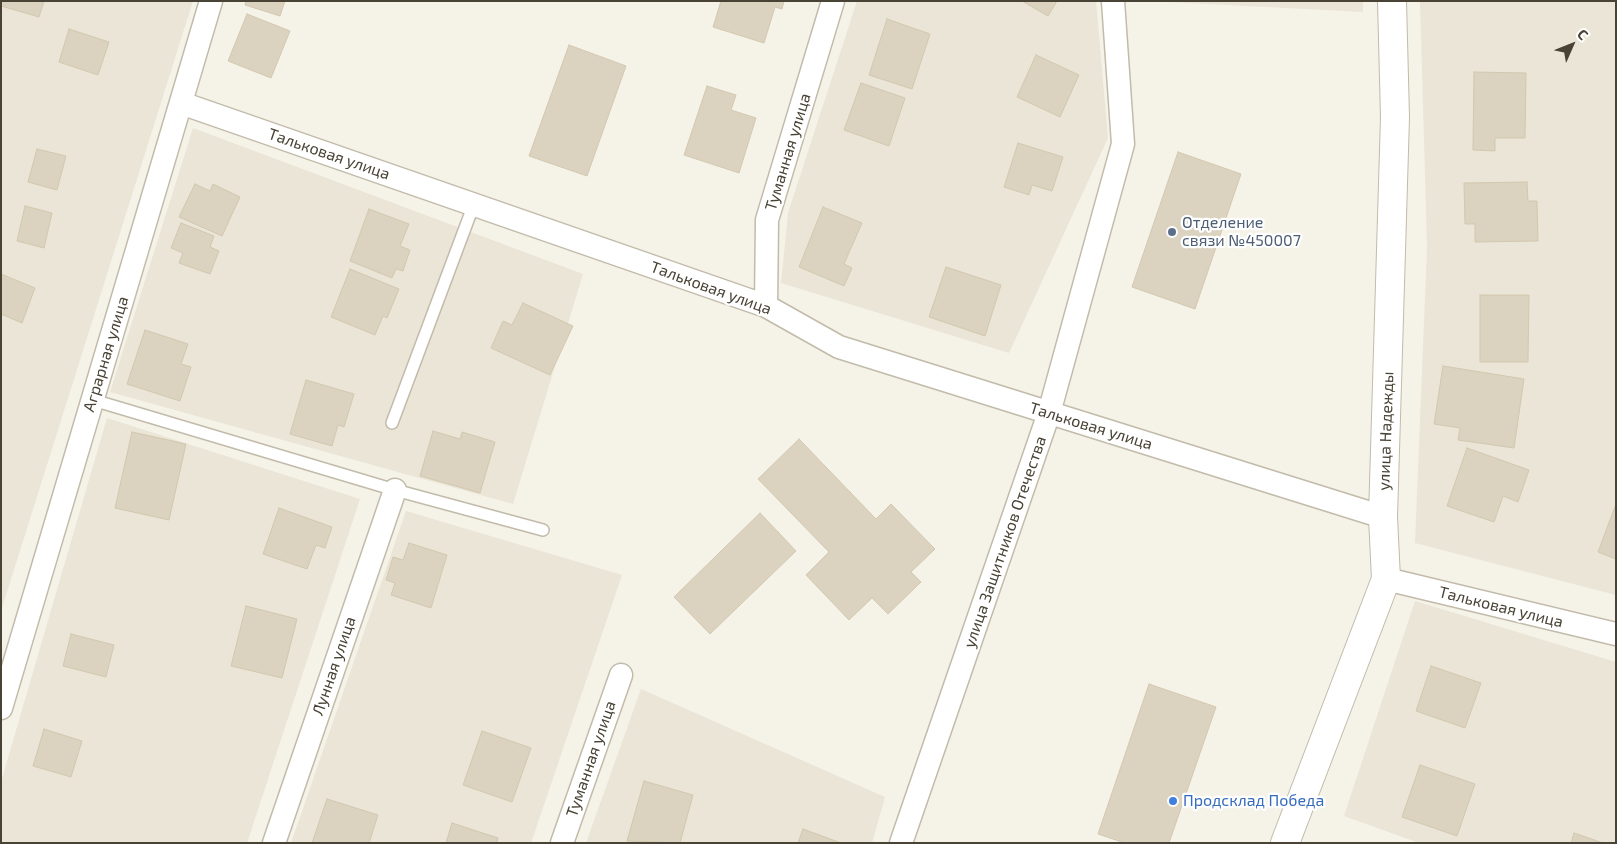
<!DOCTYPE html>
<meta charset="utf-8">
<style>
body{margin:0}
#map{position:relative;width:1617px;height:844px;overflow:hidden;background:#f5f2e8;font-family:"Exo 2",sans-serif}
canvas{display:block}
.frame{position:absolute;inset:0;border:2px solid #494336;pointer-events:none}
.north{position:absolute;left:1547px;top:20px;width:50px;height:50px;-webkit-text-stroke:4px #fff;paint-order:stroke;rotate:46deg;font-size:14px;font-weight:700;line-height:20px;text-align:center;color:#494336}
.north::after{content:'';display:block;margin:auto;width:18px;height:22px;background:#494336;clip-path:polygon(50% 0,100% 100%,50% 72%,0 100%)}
</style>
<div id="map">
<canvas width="1617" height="844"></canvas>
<div class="frame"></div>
<div class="north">С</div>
</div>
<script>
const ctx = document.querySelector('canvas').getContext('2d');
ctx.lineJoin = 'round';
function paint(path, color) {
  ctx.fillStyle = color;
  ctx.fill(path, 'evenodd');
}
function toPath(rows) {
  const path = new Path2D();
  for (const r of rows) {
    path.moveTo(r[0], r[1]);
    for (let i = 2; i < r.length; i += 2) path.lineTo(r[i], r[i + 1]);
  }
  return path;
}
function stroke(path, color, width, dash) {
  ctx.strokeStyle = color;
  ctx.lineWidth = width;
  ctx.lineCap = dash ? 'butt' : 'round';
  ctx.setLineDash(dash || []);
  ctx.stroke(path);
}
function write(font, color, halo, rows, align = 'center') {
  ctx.font = font + ' "Exo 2",sans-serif';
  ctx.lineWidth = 4.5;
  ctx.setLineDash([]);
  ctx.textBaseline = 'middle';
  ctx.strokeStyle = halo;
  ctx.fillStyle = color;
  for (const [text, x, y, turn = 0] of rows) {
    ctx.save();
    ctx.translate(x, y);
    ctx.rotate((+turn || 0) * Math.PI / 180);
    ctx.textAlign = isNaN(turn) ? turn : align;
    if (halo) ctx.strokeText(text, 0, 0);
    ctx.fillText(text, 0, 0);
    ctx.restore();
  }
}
const residential = toPath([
 [1,1,193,1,1,611],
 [857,1,1096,1,1108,138,1009,353,781,283,788,213],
 [1150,1,1363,1,1363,12],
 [1420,1,1616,1,1616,595,1415,543,1427,248],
 [193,128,583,274,513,504,110,392],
 [107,418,360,499,247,843,1,843,1,782],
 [406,511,622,575,531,843,291,843],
 [1415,601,1616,662,1616,843,1419,843,1344,816],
 [641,689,885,797,872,843,586,843]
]);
const building = toPath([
 [1,1,44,1,39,17,1,6,1,1],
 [246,1,285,1,280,16,245,5,246,1],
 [721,1,784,1,782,9,775,7,764,43,713,27,721,1],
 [1022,1,1057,1,1048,16,1022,1],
 [247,14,290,31,271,78,228,61,247,14],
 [887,19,930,34,912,89,869,75,887,19],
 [69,29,109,42,98,75,59,62,69,29],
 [569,45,626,66,587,176,529,156,569,45],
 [1036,55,1079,75,1060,117,1017,97,1036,55],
 [1474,72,1526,73,1525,138,1495,138,1495,151,1473,150,1474,72],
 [861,83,905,98,889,146,844,130,861,83],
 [707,86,736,95,731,110,756,118,739,173,684,155,707,86],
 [1018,143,1063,157,1052,191,1032,185,1029,195,1004,187,1018,143],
 [37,149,66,156,57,190,28,182,37,149],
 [1178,152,1241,174,1195,309,1132,287,1178,152],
 [1527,182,1528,201,1537,201,1538,241,1475,242,1475,224,1465,224,1464,183,1527,182],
 [195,184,210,191,213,184,240,197,222,236,179,217,195,184],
 [25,206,52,213,44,248,17,241,25,206],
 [823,207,862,223,844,264,852,268,844,286,799,267,823,207],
 [369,209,409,224,400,246,410,250,403,271,396,269,392,278,350,261,369,209],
 [181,223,214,236,210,247,219,251,210,274,179,263,183,253,171,248,181,223],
 [946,267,1001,285,985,336,929,317,946,267],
 [350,269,399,289,387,318,383,316,375,335,331,317,350,269],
 [1,274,35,288,22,323,1,314,1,274],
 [1480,295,1529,295,1528,362,1480,362,1480,295],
 [523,303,573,326,550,375,491,348,503,321,512,325,523,303],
 [145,330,188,344,181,364,191,367,180,401,127,384,145,330],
 [1443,366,1524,379,1514,448,1458,440,1460,428,1434,424,1443,366],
 [306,380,354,394,344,427,338,425,332,446,290,434,306,380],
 [433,431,460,439,462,432,495,442,480,493,420,476,433,431],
 [132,432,186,444,169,520,115,508,132,432],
 [799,439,876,519,891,504,935,549,911,572,921,582,888,614,872,598,849,620,806,575,829,552,758,479,799,439],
 [1467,448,1529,470,1518,502,1503,496,1494,522,1447,506,1467,448],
 [1616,504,1616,559,1598,552,1616,504],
 [279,508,332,527,325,548,316,545,307,569,263,554,279,508],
 [760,513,796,551,710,634,674,597,760,513],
 [409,543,447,555,431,608,391,595,395,583,386,580,393,557,403,560,409,543],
 [246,606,297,619,282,678,231,666,246,606],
 [71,634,114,645,106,677,63,666,71,634],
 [1431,666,1481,683,1465,728,1416,711,1431,666],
 [1149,684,1216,707,1169,843,1125,843,1098,834,1149,684],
 [44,729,82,741,71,777,33,766,44,729],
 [482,731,531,748,512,802,463,785,482,731],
 [1420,765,1475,784,1457,836,1402,817,1420,765],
 [644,781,693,795,680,843,627,841,644,781],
 [327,799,378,815,369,843,312,843,327,799],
 [452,823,498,838,497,843,446,843,452,823],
 [803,829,841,843,798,843,803,829],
 [1574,833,1603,843,1571,843,1574,833]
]);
const service = toPath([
 [93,400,395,490,543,530],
 [392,423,474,204]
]);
const minor = toPath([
 [181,103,766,306,839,347,1383,517],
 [766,306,767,220,833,1],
 [1386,579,1616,634],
 [1,708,211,1],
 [274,843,395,490],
 [562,843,621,675],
 [901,843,1049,413,1123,144,1113,1]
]);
const tertiary = toPath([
 [1285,843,1386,579,1383,517,1395,117,1392,1]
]);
const markers = [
 [1172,232,5,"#5c6f8a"],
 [1173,801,5,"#3f7fe0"]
];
const streetNames = [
 ["Туманная улица",788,152,-73],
 ["Тальковая улица",329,154,19],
 ["Тальковая улица",711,288,20],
 ["Аграрная улица",106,354,-73],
 ["Тальковая улица",1091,426,17],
 ["улица Надежды",1386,431,-88],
 ["улица Защитников Отечества",1005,542,-71],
 ["Тальковая улица",1501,607,14],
 ["Лунная улица",334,666,-71],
 ["Туманная улица",591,759,-71]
];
const serviceNames = [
 ["Отделение",1182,223],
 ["связи №450007",1182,241]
];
const shopNames = [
 ["Продсклад Победа",1183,801]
];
paint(residential, '#eae5d6');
paint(building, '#dbd2bf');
stroke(building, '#d3c8af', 1);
stroke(service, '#c2bbaa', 14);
stroke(minor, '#c2bbaa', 25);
stroke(tertiary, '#c2bbaa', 30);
stroke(service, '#fff', 11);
stroke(minor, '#fff', 22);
stroke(tertiary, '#fff', 28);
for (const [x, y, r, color] of markers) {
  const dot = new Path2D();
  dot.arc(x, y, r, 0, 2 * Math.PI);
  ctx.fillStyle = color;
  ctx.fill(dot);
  stroke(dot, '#fff', 2);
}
write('16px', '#494336', '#fff', streetNames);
write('16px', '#4e5e75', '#fff', serviceNames, 'left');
write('16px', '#366cbe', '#fff', shopNames, 'left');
</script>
